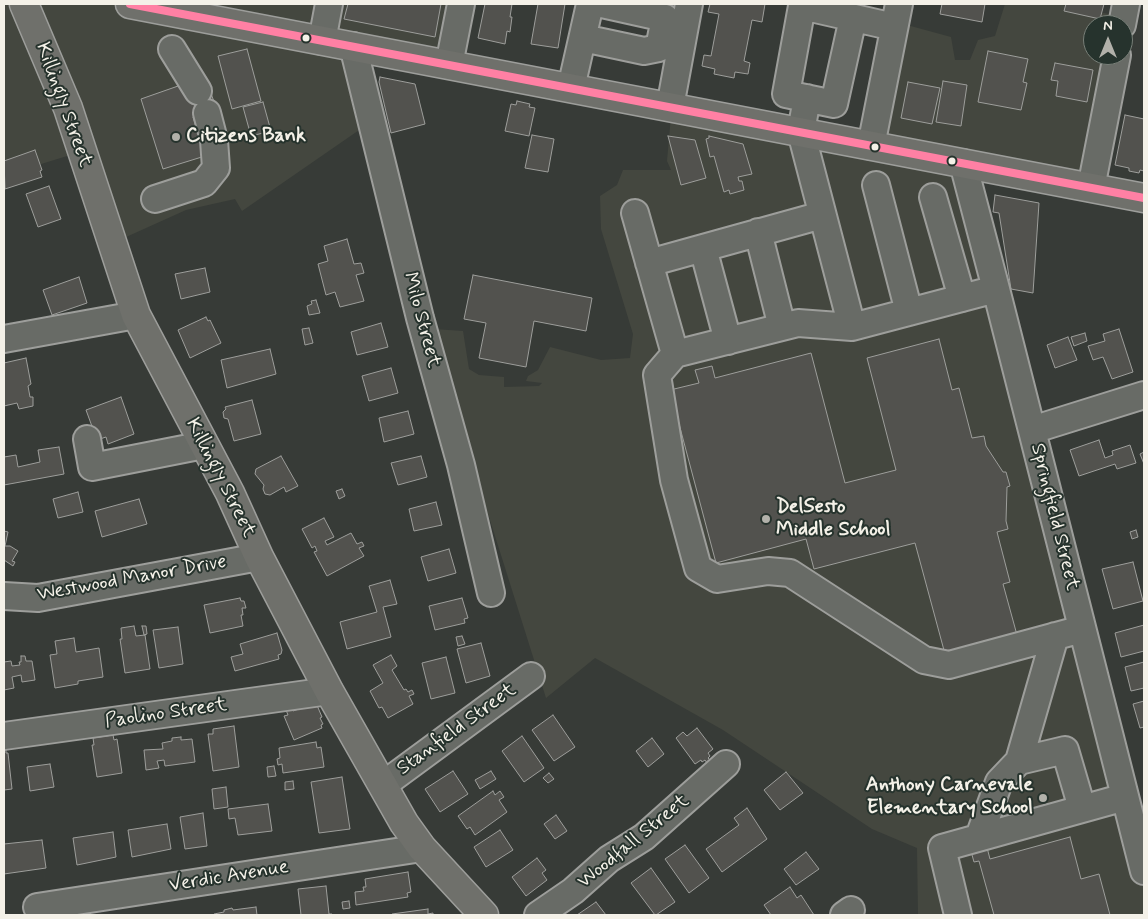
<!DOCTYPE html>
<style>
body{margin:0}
#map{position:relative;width:1148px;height:919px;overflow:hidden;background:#373b37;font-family:Mynerve,sans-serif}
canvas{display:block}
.frame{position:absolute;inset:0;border:5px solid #f4f1e8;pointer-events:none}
.north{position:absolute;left:1083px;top:15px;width:50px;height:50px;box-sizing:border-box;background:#26332d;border:1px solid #787f78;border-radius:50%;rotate:0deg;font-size:14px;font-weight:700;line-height:20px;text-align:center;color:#f4f1e8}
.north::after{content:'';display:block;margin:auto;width:18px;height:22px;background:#b2b1aa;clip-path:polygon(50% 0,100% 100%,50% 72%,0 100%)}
</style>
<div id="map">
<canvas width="1148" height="919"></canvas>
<div class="frame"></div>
<div class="north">N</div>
</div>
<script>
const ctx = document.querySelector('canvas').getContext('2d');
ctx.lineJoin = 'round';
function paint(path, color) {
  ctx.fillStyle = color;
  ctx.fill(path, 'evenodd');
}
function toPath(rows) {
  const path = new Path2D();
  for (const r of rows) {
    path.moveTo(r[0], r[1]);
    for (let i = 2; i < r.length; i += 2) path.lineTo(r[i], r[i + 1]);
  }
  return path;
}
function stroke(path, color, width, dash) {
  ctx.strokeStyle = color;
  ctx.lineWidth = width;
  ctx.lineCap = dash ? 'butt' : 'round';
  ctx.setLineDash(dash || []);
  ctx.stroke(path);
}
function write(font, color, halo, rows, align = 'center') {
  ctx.font = font + ' Mynerve,sans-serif';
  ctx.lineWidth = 4;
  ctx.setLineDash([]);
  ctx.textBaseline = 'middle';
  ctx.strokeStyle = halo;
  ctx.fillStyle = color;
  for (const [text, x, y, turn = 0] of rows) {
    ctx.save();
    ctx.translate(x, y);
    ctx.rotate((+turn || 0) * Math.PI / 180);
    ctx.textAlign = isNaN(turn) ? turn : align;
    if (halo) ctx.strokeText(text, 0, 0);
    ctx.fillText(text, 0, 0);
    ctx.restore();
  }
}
const built = toPath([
 [4,4,466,4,455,66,355,53,365,126,242,211,235,199,186,210,115,242,80,152,38,165,4,183],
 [1005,4,1058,4,1119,16,1122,25,1093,25,1093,55,1116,55,1090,190,969,176,1144,831,1144,915,918,915,917,848,872,829,723,730,595,658,546,698,484,501,421,315,434,329,463,331,469,369,479,375,504,377,504,387,539,386,542,383,526,381,528,376,538,370,550,347,601,360,630,358,633,334,601,229,600,196,617,185,623,170,671,170,667,161,671,116,868,153,896,22,951,37,955,60,970,60,978,40,995,36]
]);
const building = toPath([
 [348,4,441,4,435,37,344,19,348,4],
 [485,4,512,4,510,17,512,17,510,32,507,31,505,44,478,38,485,4],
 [538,4,565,4,558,48,531,44,538,4],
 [710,4,765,4,762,22,752,20,744,61,750,63,748,74,735,72,734,78,714,74,715,69,702,66,704,55,711,56,719,14,708,12,710,4],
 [942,4,985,4,982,22,940,14,942,4],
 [1066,4,1104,4,1100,19,1064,11,1066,4],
 [247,49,261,101,232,109,218,56,247,49],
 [988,51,1028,59,1023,82,1027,83,1021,110,978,102,988,51],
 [1055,63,1093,70,1087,102,1056,96,1058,81,1051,80,1055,63],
 [380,77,415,84,425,124,391,133,379,82,380,77],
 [943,81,967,85,961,126,936,122,943,81],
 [908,82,940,88,932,124,901,118,908,82],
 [181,85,209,88,217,110,193,117,205,156,163,169,141,99,181,85],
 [517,101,530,104,529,107,535,108,529,136,505,131,511,104,516,105,517,101],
 [263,102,271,131,251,136,243,107,263,102],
 [1125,115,1144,119,1144,171,1140,170,1139,173,1129,171,1129,168,1115,165,1125,115],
 [532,135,554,139,548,172,525,168,532,135],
 [668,136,695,140,706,178,681,185,668,136],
 [709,136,743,144,752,174,738,177,739,181,742,181,744,190,730,194,729,190,724,192,714,156,710,157,706,139,709,138,709,136],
 [35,150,42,170,40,171,42,177,5,189,4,161,35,150],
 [49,186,61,219,38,227,26,194,49,186],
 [995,195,1039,203,1033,293,1011,289,999,213,993,212,995,195],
 [347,239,354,264,361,263,364,273,356,275,364,301,340,307,335,292,326,295,318,264,328,261,324,246,347,239],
 [205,268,210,292,181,299,175,274,205,268],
 [473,275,592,298,586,331,534,321,526,367,479,358,486,323,464,319,473,275],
 [79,277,87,303,52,315,43,290,79,277],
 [316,300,320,313,309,315,307,306,312,304,311,301,316,300],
 [206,317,208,321,210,320,221,343,190,358,178,330,206,317],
 [381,323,388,347,357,355,351,332,381,323],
 [309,328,313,343,305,345,302,329,309,328],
 [1119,329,1133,372,1112,379,1103,357,1093,360,1088,346,1105,341,1103,334,1119,329],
 [1085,333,1087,341,1074,346,1071,337,1085,333],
 [1068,337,1077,360,1055,368,1047,345,1068,337],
 [939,339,952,390,959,388,972,438,984,436,986,446,1003,472,1006,472,1010,486,1007,487,1006,521,1008,529,997,532,1010,582,1003,584,1017,635,945,654,915,543,814,569,806,539,716,563,670,390,699,383,695,370,712,366,715,378,811,353,845,483,896,470,867,358,939,339],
 [270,349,276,374,227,388,221,360,270,349],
 [26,358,31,384,28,386,30,397,33,397,33,406,19,409,17,403,4,406,4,363,26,358],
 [391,368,398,393,369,401,362,376,391,368],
 [121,397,134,434,108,444,106,437,97,440,86,410,121,397],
 [252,400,261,434,234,441,228,419,224,418,223,412,226,409,225,407,252,400],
 [408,411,414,434,384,442,379,418,408,411],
 [1099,440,1105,458,1113,455,1112,451,1130,445,1136,463,1117,469,1115,464,1079,476,1070,450,1099,440],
 [59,447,64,474,4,485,4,457,16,455,18,467,40,462,38,450,59,447],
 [1144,452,1144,464,1140,454,1144,452],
 [281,456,298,486,286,492,284,487,270,495,265,494,263,489,264,485,255,474,256,469,281,456],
 [421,456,427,477,398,485,391,463,421,456],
 [342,489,345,496,339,499,336,491,342,489],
 [78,492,83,512,58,518,53,499,78,492],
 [139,499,147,524,102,537,95,511,139,499],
 [436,502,442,525,414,531,409,509,436,502],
 [324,518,334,537,325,541,327,545,351,533,357,544,362,542,364,546,359,548,364,556,327,576,314,552,317,551,315,546,312,548,302,529,324,518],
 [1136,530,1138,537,1132,539,1130,532,1136,530],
 [4,531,8,532,5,546,10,546,18,551,12,561,15,562,13,566,4,560,4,531],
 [449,549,456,573,428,581,421,557,449,549],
 [1133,562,1143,601,1113,609,1102,569,1133,562],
 [390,580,397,604,383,607,391,637,347,649,340,622,377,612,369,586,390,580],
 [240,598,241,601,244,601,246,608,242,608,243,615,241,615,243,626,210,633,204,605,240,598],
 [462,598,468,618,464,619,465,623,435,630,429,606,462,598],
 [1144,625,1144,651,1121,657,1115,633,1144,625],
 [134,626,136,636,145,635,150,669,125,673,120,639,122,639,121,628,134,626],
 [142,626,146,626,147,634,144,635,142,626],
 [178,627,183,664,159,668,153,630,178,627],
 [277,633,282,650,281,654,278,655,279,659,235,671,231,657,243,654,240,644,277,633],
 [462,636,465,644,458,646,456,637,462,636],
 [74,638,76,652,99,648,103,677,78,681,78,684,55,688,50,655,57,654,55,641,74,638],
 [481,643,490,676,466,683,457,649,481,643],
 [391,655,397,666,392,670,404,690,406,689,408,692,412,690,414,694,409,696,413,704,388,718,382,707,379,708,370,691,383,683,373,665,391,655],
 [21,656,25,656,26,661,32,661,35,680,22,682,21,675,12,677,14,688,4,690,4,693,4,662,11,661,12,666,20,665,19,662,21,662,21,656],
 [446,657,455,693,431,699,422,663,446,657],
 [1144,662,1144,688,1131,691,1125,667,1144,662],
 [1144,701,1144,727,1140,728,1133,704,1144,701],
 [316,703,322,717,320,718,323,724,321,725,322,728,294,740,284,716,288,715,286,710,291,707,293,711,316,703],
 [553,715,575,747,554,761,532,730,553,715],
 [234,726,239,767,213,771,208,734,213,734,213,729,234,726],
 [697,728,713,749,708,753,710,756,708,758,710,760,707,763,705,760,702,762,701,760,695,764,676,738,683,732,687,736,697,728],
 [113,735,114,740,117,739,122,773,97,777,92,745,94,745,93,738,113,735],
 [522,736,544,768,524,782,502,751,522,736],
 [181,737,181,740,192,739,195,762,165,766,164,760,157,761,159,768,146,770,144,750,163,749,162,743,172,741,172,738,181,737],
 [652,738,664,754,648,767,636,751,652,738],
 [316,742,317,748,321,747,324,767,283,773,282,764,278,765,277,759,280,758,279,748,316,742],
 [6,750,6,753,8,753,12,789,4,790,4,751,6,750],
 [50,764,54,787,30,791,27,767,50,764],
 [274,766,276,776,268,777,267,767,274,766],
 [453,771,468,794,440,812,425,789,453,771],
 [491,771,496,779,480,789,475,780,491,771],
 [786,772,803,793,780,810,764,790,786,772],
 [549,773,554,779,548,783,543,778,549,773],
 [342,777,350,829,319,833,311,782,342,777],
 [293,781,294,789,285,790,285,782,293,781],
 [226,787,228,807,214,809,212,789,226,787],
 [493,791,495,795,500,791,504,797,499,800,507,812,475,835,470,827,467,829,458,816,493,791],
 [268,804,272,831,238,835,235,818,229,819,228,809,268,804],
 [747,808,767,839,722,872,706,849,739,825,734,818,747,808],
 [203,813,207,846,185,849,180,817,203,813],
 [556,815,567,831,555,839,544,824,556,815],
 [167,824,171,849,132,857,128,830,167,824],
 [500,830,513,850,486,867,474,847,500,830],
 [113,832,116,857,77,865,73,838,113,832],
 [1070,837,1081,879,1099,874,1110,915,994,915,979,861,974,862,969,844,985,840,990,859,1070,837],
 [42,840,46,868,4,874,4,844,42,840],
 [685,845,709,878,689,893,665,859,685,845],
 [806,852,819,869,796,885,784,869,806,852],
 [537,858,546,870,542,873,547,880,526,896,512,877,537,858],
 [651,868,675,902,656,915,655,915,631,883,651,868],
 [408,872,411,892,407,893,408,897,356,905,355,892,364,891,363,887,366,887,365,879,408,872],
 [326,886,329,914,332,914,332,915,301,915,298,889,326,886],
 [790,887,797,898,801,895,814,915,771,915,764,905,790,887],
 [349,901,350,908,343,909,342,902,349,901],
 [596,902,606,915,577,915,596,902],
 [256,907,257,915,214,915,214,914,224,912,224,910,232,908,233,910,256,907],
 [428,909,428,914,433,913,433,915,392,915,392,914,428,909]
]);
const minor = toPath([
 [853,18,834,104,786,94,802,6,894,27],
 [1122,25,1126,4],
 [583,38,644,51,659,48,665,18,602,4],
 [322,41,329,4],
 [353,46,420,318,461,465,491,593],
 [172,49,198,91],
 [449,65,461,4],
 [571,88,590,4],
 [807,98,801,132,852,327,996,289],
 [670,107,689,4],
 [871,146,899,4],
 [963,163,996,289,1144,871],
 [876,185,909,312],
 [1091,188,1117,55],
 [933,197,962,298],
 [155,199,204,183,216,168,214,140,207,113],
 [635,213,675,354,798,323,852,327],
 [758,232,782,327],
 [703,248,728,341],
 [649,263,822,215],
 [4,339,136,315],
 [675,354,657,375,674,480,698,568,717,579,768,571,790,573,924,660,949,665,1082,629],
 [1032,430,1144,395],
 [87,439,92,467,204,445],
 [4,596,38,598,259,557],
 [4,736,329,691],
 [1019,761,1065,750,1082,808],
 [383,785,531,676],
 [979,837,999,782,1019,761,1055,636],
 [37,907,422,848],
 [538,915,573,891,609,859,644,837,726,764],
 [844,915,851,910],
 [958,915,942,848,1125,797]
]);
const major = toPath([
 [24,4,68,108,136,315,230,493,259,557,329,691,404,823,422,848,484,915],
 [130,4,1144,198]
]);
const bus1 = toPath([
 [130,4,1144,198]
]);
const markers = [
 [306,38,4.5,"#f4f1e8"],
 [176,137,5,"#b2b1aa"],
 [875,147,4.5,"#f4f1e8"],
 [952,161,4.5,"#f4f1e8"],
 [766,519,5,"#b2b1aa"],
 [1043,798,5,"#b2b1aa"]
];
const streetNames = [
 ["Killingly Street",63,105,70],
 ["Milo Street",421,320,75],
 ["Killingly Street",220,478,63],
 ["Springfield Street",1054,517,76],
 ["Westwood Manor Drive",132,579,-10],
 ["Paolino Street",166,714,-8],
 ["Stanfield Street",457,730,-36],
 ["Woodfall Street",634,842,-39],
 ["Verdic Avenue",229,877,-9]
];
const poiNames = [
 ["Citizens Bank",186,137],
 ["DelSesto",776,508],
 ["Middle School",776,531],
 ["Anthony Carnevale",1033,786,"right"],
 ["Elementary School",1033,809,"right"]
];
paint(built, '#44473f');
paint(building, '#52524e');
stroke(building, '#9d9e9b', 1);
stroke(minor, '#9d9e9b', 30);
stroke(major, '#9d9e9b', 31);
stroke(minor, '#686b66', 26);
stroke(major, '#6f706b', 28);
stroke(bus1, '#ff80a4', 8);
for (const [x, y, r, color] of markers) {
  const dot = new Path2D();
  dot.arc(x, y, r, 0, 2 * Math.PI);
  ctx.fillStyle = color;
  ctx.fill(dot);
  stroke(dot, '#26332d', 2);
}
write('20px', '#f4f1e8', '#26332d', streetNames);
write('bold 20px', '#f4f1e8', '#26332d', poiNames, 'left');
</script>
